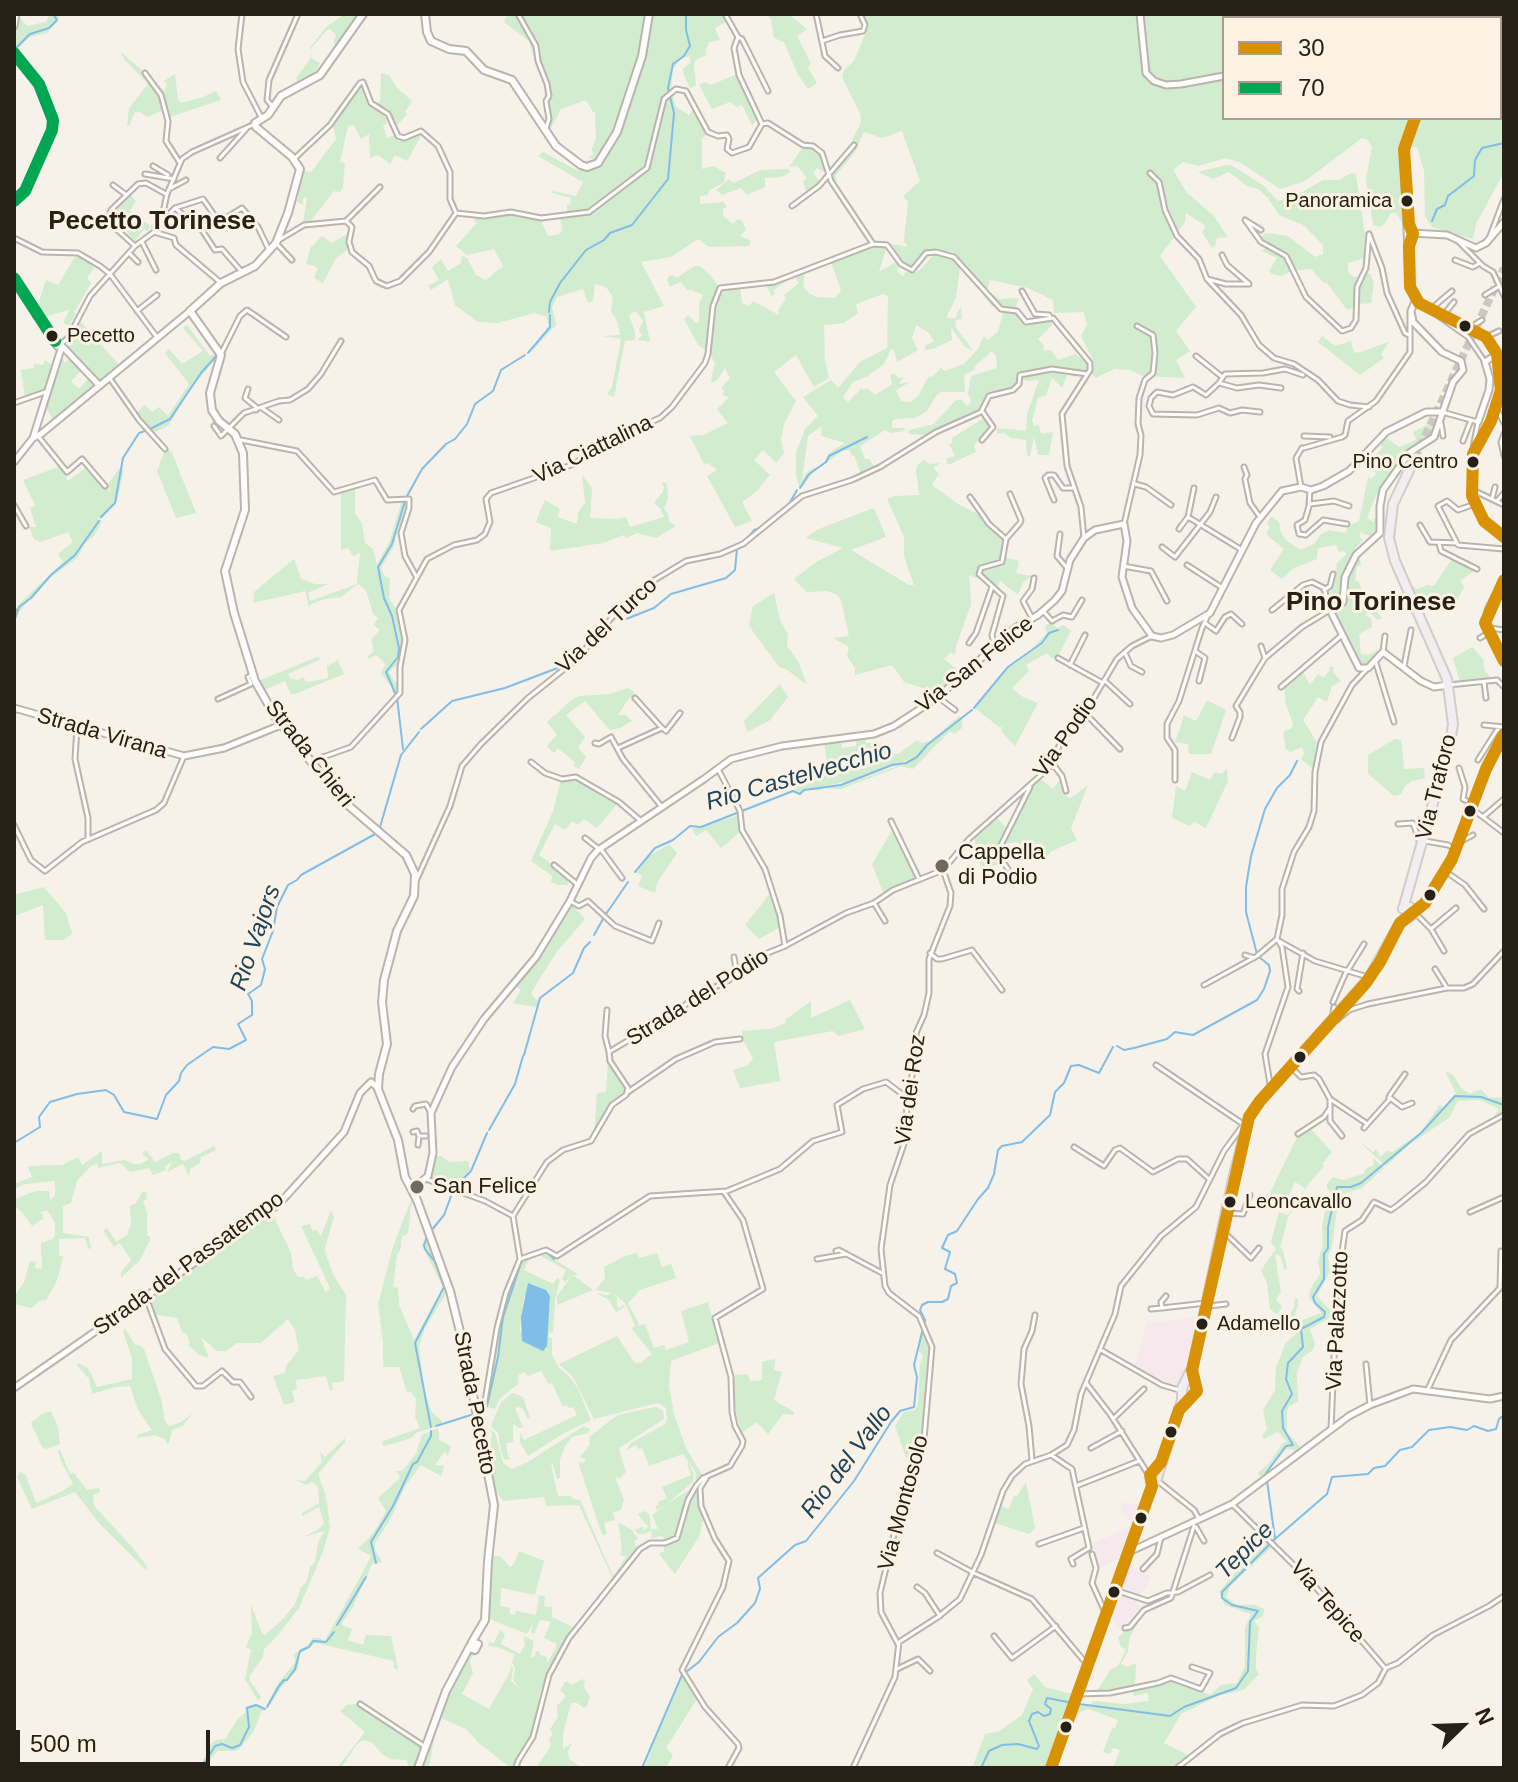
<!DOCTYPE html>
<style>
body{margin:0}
#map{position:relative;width:1518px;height:1782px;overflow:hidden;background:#f6f1e9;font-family:Arial,sans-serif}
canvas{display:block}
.frame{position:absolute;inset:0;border:16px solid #272017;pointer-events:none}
.legend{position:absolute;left:1222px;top:16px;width:280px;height:104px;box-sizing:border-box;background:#fcf2e3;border:2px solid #a79e91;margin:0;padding:10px 14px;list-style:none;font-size:24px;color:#272017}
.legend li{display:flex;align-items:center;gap:16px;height:40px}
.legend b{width:40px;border:2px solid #a79e91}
.north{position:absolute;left:1422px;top:1686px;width:80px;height:80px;-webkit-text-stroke:6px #fcf2e3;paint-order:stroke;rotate:67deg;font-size:22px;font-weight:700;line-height:32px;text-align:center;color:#272017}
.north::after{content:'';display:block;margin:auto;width:28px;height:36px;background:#272017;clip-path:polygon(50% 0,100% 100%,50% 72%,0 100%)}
.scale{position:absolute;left:16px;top:1730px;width:194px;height:36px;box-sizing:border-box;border:4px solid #272017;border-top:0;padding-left:10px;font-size:24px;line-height:28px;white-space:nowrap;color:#272017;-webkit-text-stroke:6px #fcf2e3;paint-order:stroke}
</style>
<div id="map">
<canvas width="1518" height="1782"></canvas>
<div class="frame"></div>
<ul class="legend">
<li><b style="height:10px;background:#d89203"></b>30</li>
<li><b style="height:10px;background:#00a651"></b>70</li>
</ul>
<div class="north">N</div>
<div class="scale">500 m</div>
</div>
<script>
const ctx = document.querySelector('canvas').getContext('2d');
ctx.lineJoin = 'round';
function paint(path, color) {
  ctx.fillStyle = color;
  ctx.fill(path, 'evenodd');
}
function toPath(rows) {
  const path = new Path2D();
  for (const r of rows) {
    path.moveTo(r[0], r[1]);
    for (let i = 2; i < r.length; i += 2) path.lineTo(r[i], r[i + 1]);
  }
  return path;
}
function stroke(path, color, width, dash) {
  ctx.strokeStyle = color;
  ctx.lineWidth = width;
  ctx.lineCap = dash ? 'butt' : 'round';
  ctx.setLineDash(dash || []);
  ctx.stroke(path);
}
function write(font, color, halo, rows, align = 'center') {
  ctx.font = font + ' Arial,sans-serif';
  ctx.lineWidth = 6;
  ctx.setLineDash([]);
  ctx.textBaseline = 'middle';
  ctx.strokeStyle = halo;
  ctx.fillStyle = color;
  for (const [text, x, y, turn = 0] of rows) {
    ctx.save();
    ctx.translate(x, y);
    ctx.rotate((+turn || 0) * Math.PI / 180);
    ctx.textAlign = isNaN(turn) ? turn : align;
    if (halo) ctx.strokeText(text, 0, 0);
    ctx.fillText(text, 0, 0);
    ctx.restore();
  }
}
const commercial = toPath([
 [1199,1317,1192,1354,1182,1382,1169,1385,1152,1379,1134,1367,1147,1323],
 [1124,1502,1142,1506,1123,1557,1096,1570,1089,1545,1132,1526,1121,1510],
 [1128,1566,1151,1576,1145,1591,1142,1590,1137,1603,1139,1607,1123,1631,1118,1628,1111,1615]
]);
const green = toPath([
 [47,14,57,14,59,17,56,23,47,33,29,37,16,51,14,34,18,15,27,26,45,22,48,19],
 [345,14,361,14,346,36,333,45,336,35,330,29,326,31,310,50,311,58,320,63,315,73,298,82,296,78,310,59,310,48,326,27],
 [508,14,724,14,728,21,715,28,720,40,709,42,705,51,707,55,697,59,694,64,696,85,690,88,683,73,683,69,691,62,689,56,681,58,673,69,671,91,676,107,689,115,695,108,707,134,702,138,702,169,713,166,726,173,724,182,709,191,708,195,700,196,700,204,723,202,727,207,723,209,723,216,733,224,738,219,742,221,746,230,740,236,751,241,749,246,709,247,698,239,671,257,641,262,664,306,644,312,650,342,637,340,642,336,639,330,643,321,636,311,629,315,635,332,635,340,625,341,614,397,607,394,612,387,621,339,603,336,620,335,618,323,611,311,613,297,606,287,595,284,593,301,588,303,583,289,557,297,552,307,556,325,530,353,549,326,546,316,534,313,498,323,478,322,455,305,448,279,431,290,428,286,439,280,432,267,441,259,448,271,461,263,462,256,467,258,476,275,486,280,503,266,494,249,467,255,456,246,477,223,470,214,484,218,511,213,540,219,548,236,560,234,562,230,560,218,567,217,567,205,570,205,571,198,552,193,552,191,576,196,583,182,538,156,543,152,578,171,583,168,592,171,596,166,594,160,589,157,593,154,592,149,596,138,595,112,593,112,586,100,561,109,549,132,551,122,545,85,537,69,529,41,504,22],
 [766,14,788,14,807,29,797,36,811,63,808,68,817,83,808,89,797,73,784,42,774,38,771,19],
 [859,14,1443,14,1448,18,1224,18,1224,118,1500,118,1500,35,1504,34,1504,172,1476,224,1473,239,1432,227,1425,216,1424,171,1417,147,1403,147,1401,161,1404,168,1404,226,1396,213,1391,213,1384,225,1380,227,1373,225,1366,180,1372,147,1368,140,1362,138,1305,181,1280,189,1241,163,1226,158,1198,166,1183,162,1173,170,1187,193,1213,215,1228,237,1217,238,1215,246,1212,248,1202,232,1206,226,1186,213,1185,222,1160,256,1196,307,1176,331,1190,351,1176,360,1185,378,1143,376,1130,370,1115,369,1095,378,1091,372,1095,364,1081,336,1087,325,1084,312,1054,313,1053,300,1028,288,990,280,987,290,999,299,1019,298,1015,310,1001,308,953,252,931,250,924,252,912,267,906,266,891,244,908,247,904,241,908,202,903,196,920,181,902,131,882,138,864,132,855,152,836,175,837,181,831,180,829,176,852,152,855,145,852,140,861,123,860,113,842,77,844,70,854,61,867,29],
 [121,52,165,91,167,84,164,81,175,74,178,99,181,103,203,97,216,91,221,100,170,117,167,108,148,117,140,112,135,112,129,126,127,126,129,108,148,84,124,59],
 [381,73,389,75,396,87,412,101,405,112,407,114,395,128,388,113,375,106,380,101],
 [737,74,757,120,752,125,742,105,737,107,730,102,712,109,699,85,705,82,711,85],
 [360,86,364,88,373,108,383,112,387,124,383,126,387,138,395,135,405,139,417,133,422,134,407,161,395,155,390,164,378,155,370,158,369,134,361,139,354,125,348,126,340,162,345,163,343,187,340,192,334,191,309,223,303,223,307,198,303,198,303,205,297,202,302,171,311,172,336,139,333,123],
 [803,147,816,149,823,157,824,162,824,172,817,168,813,173,820,182,807,194,803,182,807,178,797,166,789,167],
 [1226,165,1233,166,1264,186,1278,201,1297,195,1323,180,1339,180,1351,173,1356,174,1367,250,1365,258,1348,263,1348,272,1354,277,1370,273,1374,284,1371,303,1361,304,1347,310,1327,283,1324,283,1311,269,1291,271,1282,276,1272,274,1269,271,1277,258,1262,251,1267,246,1260,237,1266,233,1288,236,1315,257,1323,254,1323,245,1303,225,1279,215,1268,198,1258,189,1247,186,1229,172,1213,179,1198,172],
 [788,169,791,172,781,177,765,178,765,187,747,195,741,188,722,195,716,190,729,179,733,183,761,170],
 [129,192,136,201,130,211,135,217,150,225,148,232,144,229,135,241,118,223,114,225,111,222,112,209],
 [349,233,349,249,336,258,323,283,314,278,318,268,306,263,311,247,322,236,332,243],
 [872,246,887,246,879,272,897,261,900,265,897,271,903,277,905,272,913,273,920,270,934,254,954,258,1000,310,1016,313,1026,325,1051,319,1052,325,1038,339,1044,346,1043,351,1051,350,1058,360,1075,354,1086,362,1088,370,1083,376,1078,374,1076,377,1068,374,1062,388,1052,378,1046,395,1038,398,1032,421,1034,426,1039,425,1041,434,1053,432,1049,455,1038,455,1034,436,1030,457,1027,455,1026,440,1011,438,1004,433,998,434,996,428,1026,431,1027,414,1039,380,1026,381,1021,376,1058,369,1023,372,1019,374,1014,388,989,394,977,414,925,435,909,434,908,431,913,429,934,424,955,401,961,399,967,406,970,404,971,400,968,394,971,376,997,368,996,356,992,351,975,366,974,370,964,375,965,392,941,392,936,396,927,411,915,418,896,419,892,421,892,428,904,428,905,431,891,433,885,430,860,446,865,459,869,459,875,468,861,474,854,455,852,456,849,450,842,451,813,473,800,489,796,475,796,452,805,429,818,416,803,397,831,380,838,388,860,362,887,348,888,296,883,294,856,304,858,313,844,323,824,325,825,361,829,378,814,387,796,355,774,372,796,401,784,424,781,439,784,453,776,463,763,450,754,460,770,475,756,492,742,502,752,521,735,527,707,476,717,470,708,463,704,464,690,436,703,435,728,423,717,409,729,397,722,395,724,391,721,388,730,378,725,368,718,379,713,383,711,380,715,364,710,353,714,306,721,289,740,287,742,303,749,306,753,301,779,315,778,310,786,299,784,295,799,283,795,277,786,281,773,291,775,294,772,296,766,285,805,271,803,287,810,294,817,297,835,298,841,291,831,261],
 [960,266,991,305,1003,312,998,332,987,340,984,336,978,349,964,364,945,371,941,368,933,376,928,377,918,396,911,402,901,401,896,390,910,382,898,384,904,378,897,377,894,373,890,375,892,384,875,395,867,388,864,390,862,388,848,402,843,397,853,382,868,376,884,364,891,349,894,350,897,362,918,350,912,338,916,325,928,332,934,341,925,346,925,350,933,349,952,340,951,327,965,347,973,351,955,326,956,320,962,319,961,306,955,318,946,318,956,297],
 [822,426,821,436,845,443,829,453,824,463,807,472,802,480,808,436],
 [76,255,96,265,87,278,91,283,75,311,72,311,76,313,69,326,63,323,69,310,43,317,39,311,40,298,46,280,58,285],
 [694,266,700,266,709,274,719,287,712,307,707,351,698,345,684,319,688,315,696,323,699,322,699,303,703,295,692,290,687,290,681,282,670,287,667,280,669,276,673,275,677,278],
 [78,319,120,366,100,382,67,346,66,342],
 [187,325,210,356,218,353,219,355,192,387,169,425,152,434,136,413,145,405,152,412,159,407,168,416,189,384,165,353,169,349,182,364,203,351,183,328],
 [1322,336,1335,346,1351,341,1354,352,1357,353,1389,342,1381,354,1384,358,1360,375,1318,342],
 [61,356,65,363,71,358,83,369,71,381,79,389,89,378,97,385,53,420,45,406],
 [45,360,54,367,47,390,38,391,38,393,25,398,21,370,34,368,34,364,43,365],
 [984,418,991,428,981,436,974,446,976,452,948,465,946,459,955,456,949,444,952,443,952,438],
 [1427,425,1435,426,1432,436,1406,452,1376,496,1367,518,1374,522,1374,518,1378,518,1379,529,1373,536,1362,534,1363,529,1359,536,1363,540,1355,548,1356,551,1346,568,1341,582,1340,602,1332,606,1328,597,1328,592,1335,583,1337,563,1346,554,1345,551,1339,552,1336,545,1318,548,1317,559,1294,568,1282,579,1270,570,1284,549,1266,534,1270,527,1267,524,1271,516,1279,522,1281,533,1287,541,1301,550,1314,544,1321,534,1329,530,1346,533,1348,526,1359,521,1368,477,1371,479,1376,474,1374,470,1379,462,1376,455,1383,447,1377,442,1379,440,1387,438,1399,447,1416,440,1413,432],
 [166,448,172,453,196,513,176,518,157,471],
 [925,460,929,464,941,463,933,468,939,474,932,485,958,504,976,513,1005,540,1001,560,981,567,978,571,980,579,969,575,971,604,956,646,955,655,951,652,944,659,961,673,940,691,935,692,904,682,892,665,855,675,855,668,847,656,849,647,833,638,849,636,841,600,836,594,827,591,807,592,794,579,816,562,843,548,806,538,816,530,874,508,886,537,851,550,909,585,914,585,904,556,904,537,887,499,895,496,919,495,916,470,918,464],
 [122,465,123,474,117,501,101,519,96,517,102,521,94,536,85,543,77,558,47,580,15,616,18,605,63,562,58,554,73,542,68,532,40,542,34,539,29,527,36,527,30,508,35,505,23,480,61,466,68,481,88,466,112,494,107,485],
 [582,475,592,488,590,518,618,519,626,517,630,527,664,517,661,509,654,503,663,492,664,487,661,484,664,482,667,484,668,499,664,509,668,513,669,521,676,526,656,538,637,533,626,538,624,535,603,543,550,551,551,528,536,522,538,516,545,500,560,509,557,517,577,524,578,512,585,503],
 [355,488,355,514,362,523,365,543,373,549,377,565,390,540,402,500,408,500,407,512,397,530,394,546,381,568,384,576,390,578,389,598,395,608,399,605,398,618,404,641,399,663,389,672,395,682,399,681,398,693,394,697,391,686,381,673,385,665,383,661,376,655,368,659,368,656,374,651,371,639,380,630,374,625,378,618,373,614,366,590,358,584,341,597,325,599,311,604,309,607,305,591,253,603,254,592,294,559,301,579,315,584,328,584,308,593,310,601,357,584,360,553,353,556,348,548,341,550,341,493],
 [1359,551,1361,565,1357,566,1355,581,1359,582,1364,595,1382,618,1377,620,1369,611,1365,615,1371,618,1372,627,1359,634,1361,654,1368,655,1377,651,1378,653,1369,665,1363,668,1357,663,1353,648,1333,611,1344,603,1347,577],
 [1004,557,1019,561,1016,573,1032,576,1023,582,1018,595,1000,581,997,587,982,574,984,569,1001,564],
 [1452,559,1475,571,1460,580,1464,587,1457,601,1445,603,1438,610,1432,608,1420,612,1408,583,1417,589,1428,585,1434,586],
 [774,593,780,620,788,635,787,646,798,661,807,685,786,669,779,667,749,626,753,606],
 [1051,622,1057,628,1064,625,1071,631,1057,658,1051,658,1047,653,1026,665,1029,671,1012,688,1023,697,1038,703,1015,746,1001,731,1002,727,999,727,975,708,1009,668,1043,644,1046,639,1029,653,1008,665,1030,651,1047,633,1045,626],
 [1472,647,1483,659,1484,669,1491,679,1460,682,1453,658],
 [317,657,321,659,288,674,290,678,297,680,304,677,305,681,309,682,328,678,327,666,337,661,337,658,344,674,295,694,291,694,285,681,264,690,258,681],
 [1329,667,1333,667,1334,673,1341,681,1332,686,1327,702,1318,697,1303,720,1317,742,1313,769,1301,759,1304,753,1302,747,1290,752,1286,749,1283,732,1292,728,1293,724,1286,704,1284,686,1303,671,1310,685,1318,674,1323,678,1330,670],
 [780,684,788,697,769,721,747,732,744,721],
 [628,688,633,691,634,696,629,698,618,715,626,715,632,721,620,728,610,730,585,701,566,715,585,737,578,747,586,757,579,769,574,766,575,762,558,748,554,753,547,746,557,735,547,722,573,699,580,696,609,694],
 [1207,700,1226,710,1211,754,1189,754,1188,744,1175,742,1181,725,1184,715,1196,721],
 [959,716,961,717,927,744,917,756,858,779,817,788,841,786,906,763,918,757,928,745,962,718,962,728,954,734,950,731,913,769,901,766,841,789,826,788,817,791,809,788,800,792,795,790,793,786,798,785,797,778,811,776,812,781,813,774,828,770,824,742,841,740,842,748,856,746,856,739,865,737,866,743,884,744,889,755,900,753,917,740,921,743,930,741],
 [1395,739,1401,740,1404,769,1424,768,1425,778,1412,781,1405,786,1401,794,1394,796,1368,774,1368,755],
 [1227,768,1228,781,1206,828,1194,822,1190,826,1172,818,1176,786,1185,791,1192,772,1210,780,1215,772,1222,774],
 [573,777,618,803,597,828,584,819,578,825,572,821,565,830,555,824,539,855,567,875,568,885,558,885,551,882,552,876,531,861,553,811,561,780],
 [1061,778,1067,797,1071,798,1088,785,1071,828,1077,840,1052,851,1044,859,1042,843,1020,847,1018,842,1004,844,1034,785,1041,779,1053,789],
 [740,815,741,831,721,848,706,830,696,836,692,829],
 [997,817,1006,828,996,850,996,856,1001,864,981,868,974,837],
 [893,829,917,878,883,892,872,864],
 [669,844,677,853,657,883,655,893,638,886,642,876,637,873,648,857],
 [44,887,66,913,72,934,63,940,45,940,43,905,14,916,14,895],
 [772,895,780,927,759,939,745,925,768,896],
 [570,903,585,919,556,953,537,983,531,994,539,1002,537,1007,516,1004,513,1003,521,990,515,986,537,958],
 [850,1000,865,1029,838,1036,833,1031,774,1042,780,1081,740,1088,733,1070,748,1065,753,1058,742,1038,742,1031,771,1029,786,1023,785,1020,811,1001,811,1018],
 [608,1062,627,1090,612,1104,594,1135,597,1093,606,1092],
 [1445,1071,1453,1075,1461,1088,1470,1094,1481,1089,1489,1098,1504,1097,1504,1114,1492,1120,1499,1109,1480,1100,1458,1101,1449,1118,1410,1144,1386,1166,1357,1140,1373,1152,1376,1149,1380,1157,1387,1151,1392,1152,1420,1133,1440,1105,1443,1108,1456,1093],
 [1310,1128,1332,1152,1322,1164,1324,1166,1307,1186,1288,1217,1280,1249,1282,1248,1287,1268,1285,1270,1280,1256,1275,1254,1281,1292,1276,1300,1282,1306,1278,1315,1270,1309,1267,1283,1261,1270,1276,1249,1271,1242,1279,1212,1288,1215,1305,1188,1295,1182,1282,1210,1269,1195,1297,1137],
 [214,1146,216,1150,201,1157,200,1163,190,1169,189,1176,183,1164,167,1172,172,1162,165,1166,166,1170,153,1175,149,1168,130,1172,120,1163,98,1168,97,1164,91,1166,77,1181,71,1203,63,1206,63,1233,89,1237,91,1248,88,1249,85,1238,59,1239,59,1255,63,1257,60,1269,56,1283,46,1300,39,1301,31,1308,14,1304,14,1297,24,1282,30,1261,36,1262,35,1268,42,1269,41,1243,53,1239,55,1235,55,1223,47,1210,41,1212,44,1218,32,1226,22,1212,14,1206,14,1200,17,1198,36,1191,49,1191,50,1200,55,1196,55,1181,25,1184,14,1189,14,1184,32,1177,28,1166,62,1165,78,1157,82,1165,102,1151,102,1164,124,1160,134,1164,141,1164,149,1159,142,1154,146,1150,155,1162,173,1153,179,1153,181,1160,185,1161],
 [433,1156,441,1156,449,1162,468,1161,470,1170,453,1188,428,1178],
 [1373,1158,1384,1168,1362,1188,1342,1194,1336,1216,1332,1247,1328,1255,1330,1271,1317,1296,1331,1311,1331,1317,1310,1329,1315,1344,1313,1350,1303,1357,1297,1372,1298,1402,1289,1406,1287,1410,1287,1432,1302,1449,1297,1453,1292,1449,1286,1449,1262,1479,1258,1473,1270,1462,1283,1443,1287,1442,1278,1432,1264,1439,1262,1436,1267,1429,1263,1410,1275,1390,1276,1368,1285,1344,1296,1334,1285,1321,1294,1308,1295,1297,1298,1299,1298,1305,1292,1324,1321,1313,1309,1297,1311,1288,1320,1274,1318,1261,1323,1245,1322,1226,1327,1202,1331,1192,1327,1189,1327,1184,1333,1177,1343,1180,1363,1174,1367,1168,1374,1165],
 [402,1175,415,1200,411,1206,408,1233,402,1237,401,1248,397,1255,393,1287,398,1288,399,1305,414,1340,443,1287,422,1246,428,1233,448,1290,425,1328,419,1346,425,1394,431,1411,442,1421,441,1425,416,1433,411,1438,385,1446,382,1445,383,1441,420,1428,415,1417,416,1399,411,1392,407,1392,399,1367,383,1367,383,1343,378,1304,393,1247,411,1200],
 [142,1192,146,1192,147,1199,143,1201,147,1213,147,1236,150,1236,150,1240,140,1260,121,1278,121,1272,131,1260,120,1243,114,1247,103,1230,107,1228,116,1242,127,1235,131,1224,130,1206,136,1203],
 [331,1210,334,1217,325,1248,326,1255,334,1276,346,1295,344,1381,332,1383,333,1390,330,1391,326,1376,296,1380,297,1389,292,1391,295,1402,284,1405,273,1376,285,1373,286,1366,299,1350,295,1330,288,1319,261,1343,237,1343,226,1351,217,1351,201,1337,209,1358,199,1355,188,1345,190,1343,186,1333,183,1334,177,1318,152,1314,148,1297,271,1211,291,1253,293,1269,298,1277,304,1277,306,1280,317,1276,326,1293,330,1288,301,1226,310,1224,313,1232,316,1229,321,1236],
 [543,1252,576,1273,578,1275,573,1275,593,1290,557,1305,557,1296,573,1274,565,1282,562,1279,566,1270,539,1255,528,1261,524,1270,553,1284,557,1278,560,1280,555,1300,553,1332,549,1333,549,1337,552,1338,552,1355,559,1368,569,1376,578,1389,591,1420,564,1433,528,1456,520,1442,520,1432,524,1440,577,1415,573,1407,569,1408,567,1405,563,1407,552,1383,549,1384,541,1371,528,1376,524,1372,519,1374,518,1384,500,1398,495,1409,488,1407,490,1388,488,1391,498,1327,515,1271,521,1260],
 [548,1292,550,1296,546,1347,520,1331,521,1317,524,1297],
 [637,1253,639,1258,657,1253,662,1267,671,1264,676,1278,640,1290,628,1303,639,1324,637,1326,645,1324,654,1348,664,1345,666,1350,689,1342,681,1311,708,1302,719,1343,671,1361,669,1386,674,1414,686,1448,703,1476,688,1497,677,1536,669,1541,664,1540,663,1536,651,1538,652,1530,645,1534,638,1534,635,1530,643,1526,643,1531,650,1525,646,1525,638,1514,645,1511,649,1514,651,1529,658,1529,652,1515,666,1505,657,1510,655,1507,659,1505,658,1502,667,1498,662,1487,691,1475,687,1464,689,1463,694,1475,693,1482,667,1504,689,1490,695,1483,696,1473,683,1454,649,1466,642,1448,638,1449,636,1445,626,1450,631,1443,665,1424,667,1419,666,1408,658,1403,653,1404,594,1419,573,1377,559,1364,617,1336,634,1362,640,1363,652,1354,632,1329,635,1326,625,1303,613,1293,617,1298,617,1306,620,1308,624,1305,625,1307,616,1312,609,1300,596,1293,607,1295,612,1293,596,1290,605,1278,604,1267,625,1256],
 [924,1328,930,1348,921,1443,912,1474,895,1426,904,1412,915,1410,918,1403,920,1364,923,1356,919,1351,920,1341],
 [125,1329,135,1345,139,1345,144,1349,161,1399,165,1421,169,1426,174,1425,183,1421,192,1413,183,1426,172,1430,169,1443,167,1444,165,1439,155,1435,137,1438,137,1435,152,1430,138,1410,130,1386,115,1387,92,1394,89,1379,77,1365,78,1363,88,1368,97,1387,132,1379,132,1358,123,1331],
 [775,1359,774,1370,782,1372,774,1400,794,1412,793,1415,783,1414,768,1434,756,1422,741,1434,733,1398,735,1375,748,1374,750,1381,762,1380,762,1362],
 [513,1393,523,1397,530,1418,528,1419,523,1409,519,1407,515,1408,523,1427,518,1428,516,1425,513,1425,513,1442,506,1443,508,1457,511,1459,505,1460,502,1455,498,1433,491,1426,501,1402],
 [655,1407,663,1410,664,1419,619,1448,626,1472,619,1479,617,1475,616,1480,624,1499,621,1510,613,1512,615,1520,604,1523,607,1534,602,1535,579,1465,579,1462,584,1463,586,1459,580,1457,590,1445,589,1437,611,1420,618,1415],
 [51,1411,58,1428,60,1444,46,1449,42,1447,31,1423,42,1414],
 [584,1426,590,1429,588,1433,572,1437,565,1446,560,1459,560,1478,557,1479,553,1464,551,1465,558,1496,571,1496,572,1499,580,1500,613,1576,626,1557,620,1555,622,1548,618,1522,632,1530,638,1539,634,1541,637,1548,613,1579,579,1505,546,1506,544,1497,503,1501,494,1488,488,1455,492,1434,489,1429,495,1433,503,1463,512,1469,528,1462],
 [438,1428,439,1440,451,1446,448,1456,445,1451,435,1465,444,1466,441,1476,421,1465,405,1486,391,1518,375,1543,375,1550,382,1562,372,1564,353,1607,342,1623,342,1625,352,1629,348,1640,363,1645,366,1635,391,1636,398,1669,394,1668,394,1661,316,1643,300,1654,298,1669,281,1688,268,1708,267,1704,278,1683,295,1663,294,1654,309,1644,312,1638,320,1638,324,1642,359,1579,371,1556,358,1549,374,1532,386,1511,378,1498,398,1480,400,1477,396,1471,402,1471,416,1454,422,1435],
 [345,1438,345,1442,318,1474,326,1496,330,1527,323,1552,299,1608,277,1636,264,1649,263,1657,250,1675,250,1681,261,1697,258,1701,245,1679,251,1650,246,1647,252,1633,251,1605,262,1633,265,1635,283,1619,295,1604,301,1587,307,1581,310,1567,315,1562,318,1543,324,1531,303,1537,318,1530,324,1523,319,1507,302,1516,302,1513,319,1503,318,1487,313,1482,306,1485,296,1480,305,1481,322,1462,320,1452,325,1457],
 [60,1450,70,1474,74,1473,87,1490,99,1488,100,1492,93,1495,94,1506,132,1547,147,1566,146,1570,99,1523,75,1492,32,1509,17,1477,20,1472,26,1475,36,1503,63,1491,73,1484,61,1461,58,1451],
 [1026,1482,1035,1528,1029,1534,995,1523,1001,1506,1009,1509,1014,1496,1017,1496],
 [699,1484,701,1484,699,1497,703,1517,700,1535,675,1574,659,1554,664,1551,664,1544,674,1541,679,1536,690,1498],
 [1270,1540,1275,1543,1273,1546,1230,1586,1226,1597,1237,1605,1255,1605,1264,1609,1263,1616,1254,1621,1259,1627,1256,1655,1256,1670,1259,1674,1244,1690,1220,1695,1181,1714,1164,1743,1188,1755,1175,1768,1113,1768,1120,1750,1113,1748,1110,1754,1103,1752,1112,1728,1115,1728,1118,1720,1088,1709,1080,1712,1075,1718,1072,1717,1077,1703,1091,1705,1093,1701,1124,1704,1149,1701,1148,1693,1134,1696,1131,1687,1098,1694,1082,1693,1098,1690,1110,1670,1118,1666,1126,1649,1121,1647,1118,1637,1141,1617,1130,1636,1128,1651,1121,1664,1127,1667,1136,1663,1135,1686,1170,1679,1210,1695,1221,1685,1237,1683,1245,1666,1245,1628,1251,1614,1225,1605,1219,1592,1238,1569],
 [519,1551,544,1561,535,1595,501,1588,500,1606,510,1608,510,1614,515,1615,516,1611,536,1615,539,1595,545,1596,544,1606,552,1607,552,1617,575,1628,540,1692,535,1728,522,1755,516,1761,515,1768,511,1768,480,1744,466,1729,441,1718,435,1732,430,1763,426,1768,419,1768,444,1698,469,1654,474,1653,470,1661,473,1673,462,1694,489,1709,511,1670,510,1664,513,1668,511,1681,519,1688,513,1679,515,1668,512,1662,514,1654,497,1647,488,1646,489,1642,494,1643,500,1630,505,1634,501,1644,520,1654,525,1645,524,1636,534,1641,531,1657,534,1657,536,1651,540,1652,540,1655,547,1657,547,1663,554,1651,557,1644,544,1638,551,1622,540,1620,534,1634,531,1633,533,1623,527,1634,487,1618,492,1555,501,1557,510,1567,514,1564],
 [1034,1674,1045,1687,1072,1694,1073,1698,1048,1768,972,1768,985,1734,998,1732,1022,1715,1033,1689,1027,1680],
 [683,1676,697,1699,666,1748,673,1755,666,1768,649,1768,645,1766,654,1743],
 [582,1679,585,1681,584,1688,590,1696,587,1706,584,1708,577,1703,571,1703,563,1734,563,1749,572,1743,568,1751,569,1759,582,1768,532,1768,538,1765,551,1746,549,1739,553,1734,550,1729,558,1717,557,1706,566,1696,560,1690,566,1681,572,1685],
 [256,1704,265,1710,261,1712,254,1731,240,1748,236,1751,217,1751,204,1768,199,1768,211,1744,216,1740,225,1739,237,1720,246,1712,245,1707],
 [358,1704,421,1745,421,1752,418,1753,420,1756,415,1768,408,1767,407,1760,390,1759,381,1753,373,1743,363,1740,357,1744,341,1768,337,1768,365,1732,340,1711,347,1705]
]);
const water = toPath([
 [528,1283,546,1290,550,1296,547,1346,543,1351,522,1341,521,1317]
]);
const stream = toPath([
 [1450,14,1451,18],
 [14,50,30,34,49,28,57,20,53,14],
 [1432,221,1437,209,1445,205,1448,196,1474,176,1475,160,1482,148,1504,143],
 [549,312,550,302,560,283,586,250,604,240,610,233,632,225,668,179,674,113,668,88,673,64,684,56,690,46,686,30,686,14],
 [528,353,550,327,550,315],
 [150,429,170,419,201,373,217,355],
 [800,488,809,474,826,462,829,456,867,437],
 [407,496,422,469,446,444,455,439,467,424,475,404,493,391,501,370,525,355],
 [101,517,115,503,123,458,139,433,145,431],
 [746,540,754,530,760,528,789,504,797,490],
 [613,618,626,619,654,608,671,594,726,578,735,570,737,548],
 [15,619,19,607,31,598,51,575,75,555,99,521],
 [396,695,386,672,398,657,399,648,392,616,384,598,378,567,392,544,405,501],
 [397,697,403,749],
 [974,708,1008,667,1042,643,1049,633,1058,630],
 [421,729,452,701,505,688,568,664,610,618],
 [380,827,401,755,419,732],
 [635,872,655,848,673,840,690,826,701,827,793,791,800,794,804,790,841,785,892,765,906,763,917,757,927,745,972,710],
 [606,914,628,882],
 [594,935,603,919],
 [1257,954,1246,912,1246,887,1251,856,1265,809,1277,788,1290,775,1297,761],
 [1117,1046,1124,1050,1134,1048,1167,1039,1175,1032,1193,1035,1257,1000,1264,989,1270,971,1269,965,1259,957],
 [524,1055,540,998,573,973,584,948,590,942],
 [489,1130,515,1084,523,1056],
 [14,1143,40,1127,39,1117,50,1102,77,1094,106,1090,114,1095,124,1112,157,1119,166,1095,179,1081,181,1073,187,1065,213,1047,229,1049,246,1040,238,1024,252,1015,252,1001,248,994,261,985,265,969,262,959,273,931,277,907,288,885,297,880,301,875,377,833],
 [454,1188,471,1171,487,1133],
 [431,1231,444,1215,453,1191],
 [427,1237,424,1245,425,1249,435,1262,444,1287,415,1343,431,1427],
 [547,1252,554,1259],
 [487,1406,498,1357,503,1317,522,1260],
 [436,1426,474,1414],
 [1275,1539,1266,1473,1286,1446,1293,1445,1283,1428,1282,1411,1292,1394,1286,1379,1288,1363,1303,1347,1301,1329,1324,1317,1325,1312,1315,1303,1313,1297,1324,1279,1324,1254,1328,1248,1328,1227,1337,1187,1351,1187,1361,1183,1421,1133,1455,1096,1481,1097,1504,1105],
 [376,1563,371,1542,393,1506,413,1464,417,1462,431,1436,431,1431],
 [337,1625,366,1577],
 [1079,1704,1170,1716,1184,1707,1236,1688,1248,1671,1250,1622,1258,1611,1232,1605,1222,1598,1222,1592,1275,1539,1327,1494,1332,1477,1368,1474,1374,1468,1385,1466,1400,1450,1412,1447,1429,1430,1450,1427,1467,1430,1474,1426,1488,1431,1496,1429,1499,1419,1504,1415],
 [267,1707,279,1686,284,1680,287,1680,295,1669,300,1651,309,1647,313,1641,326,1642,334,1632],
 [201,1768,215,1746,222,1744,232,1748,240,1745,249,1727,247,1708,256,1705,265,1709],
 [642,1768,682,1675,699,1662,718,1637,737,1623,755,1603,760,1589,758,1578,795,1545,806,1541,854,1481,891,1422,900,1411,914,1407,917,1377,914,1365,925,1320,920,1310,922,1305,928,1302,942,1302,948,1299,951,1286,957,1283,955,1274,945,1269,950,1252,942,1248,948,1235,957,1231,978,1199,988,1188,994,1174,998,1150,1002,1146,1022,1142,1050,1115,1055,1092,1064,1083,1071,1066,1079,1065,1099,1073,1113,1047],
 [981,1768,989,1751,1002,1745,1018,1744,1037,1749,1039,1746,1029,1721,1032,1714,1038,1712,1044,1716,1050,1714,1051,1709,1045,1704,1047,1698,1073,1703]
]);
const primaryTunnel = toPath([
 [1415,458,1504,268]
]);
const minor = toPath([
 [242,14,238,49,243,82,261,117],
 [518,14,536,46,538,61,547,84,549,96,546,101,549,119,545,131],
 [725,14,738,37,734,48,739,75,762,124],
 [816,14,825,56,838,68],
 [1494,18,1497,14],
 [738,37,742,39,768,91],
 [822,41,840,35,863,31,865,25,860,14],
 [145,73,161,95,168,121,166,141,180,163],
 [273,107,267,100,269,80,298,14],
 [762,124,768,123,803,145,813,146,822,153,831,181,873,244],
 [220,158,247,128],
 [294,159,330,125,360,83,363,82,371,103,388,114,398,136,404,138,421,131,438,146,450,172,450,199,456,213],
 [153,166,168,175],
 [1150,173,1159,182,1165,210,1177,236,1199,259,1207,279,1241,315,1259,345,1274,358,1294,364,1318,380,1338,401,1350,405,1369,407],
 [145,174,174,179],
 [113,185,125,194],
 [171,188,186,180],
 [792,206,819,186,854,145],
 [175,208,202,230,215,250,222,249,242,272],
 [162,217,166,217,175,208,203,199,219,222,242,208,258,227,269,250],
 [346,221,380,187],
 [155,226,163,213],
 [1261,230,1245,220,1261,242,1286,256,1306,297,1342,331,1351,328,1356,320,1357,287,1366,268,1369,234],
 [154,232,174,238,176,245,221,283],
 [1369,234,1382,268,1387,293,1405,333,1409,335],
 [1490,236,1504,199],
 [14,238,42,252,78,253,100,266,110,274,156,336],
 [279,240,304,225,346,221,352,227,349,242,352,252,369,266,376,281,387,286,400,281,429,252,456,213,484,216,511,212,541,218,589,212,647,168,664,99,676,89,686,91,708,132,718,136,727,135,729,139,727,149,732,153,749,147,762,124],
 [1458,241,1483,266,1493,272,1504,296],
 [142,242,156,270],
 [276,243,292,260],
 [135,246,113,226,109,215,111,210,138,184,146,183,166,194],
 [129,253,138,262],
 [1455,260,1473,267,1480,263],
 [1207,279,1226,284,1249,284,1227,265,1222,255],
 [1022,291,1035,314,1049,315,1050,317],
 [1485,295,1498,287],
 [1431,309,1452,291],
 [137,311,157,295],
 [1434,313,1468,337,1485,362],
 [1445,313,1454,302],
 [1471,327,1482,320],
 [1486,337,1499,331],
 [61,344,68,338,90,296,135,246,154,232,162,217,167,194,182,159,192,152,255,124],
 [222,352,240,316,247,310,286,337],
 [1196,356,1221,376],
 [109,377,139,420,165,449],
 [1219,383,1237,388,1259,385,1281,388],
 [248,389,245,398,256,407,256,410],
 [14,403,48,391],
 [262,408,279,420],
 [1497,409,1504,423],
 [982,411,993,427,982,440],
 [1260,412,1242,410,1230,413,1219,408,1197,415,1153,414,1149,406,1151,398,1157,392,1173,395,1193,387,1206,395,1219,383,1225,374,1263,373,1285,369,1303,375],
 [1442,412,1478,422,1473,448],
 [1441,423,1443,436],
 [214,426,221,436,244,413,279,401,290,400,308,389,321,374,341,341],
 [1504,434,1501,442,1504,456],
 [38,436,67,472,82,459,105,486],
 [1304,436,1330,437],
 [1342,437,1345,435,1348,421,1376,401,1410,352,1410,313],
 [241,440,297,451,334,492,375,480,387,500,409,499,409,508,401,533,405,556,416,576],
 [1463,441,1471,420],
 [1304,448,1342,437],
 [1244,467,1247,475,1245,479,1250,503,1260,517],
 [1135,484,1146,487,1171,505],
 [1301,487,1296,458,1302,448],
 [1310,490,1309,506,1305,520,1297,525,1299,534,1306,535,1323,520,1347,524],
 [1475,491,1504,505],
 [970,497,989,524,1006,539],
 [1492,499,1495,487],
 [1054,500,1045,478,1048,475,1054,475,1063,488,1074,488],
 [1497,501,1504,493],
 [1310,504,1334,501,1349,506],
 [1475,504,1458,510,1447,501,1438,506,1458,545,1504,549],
 [14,505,26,526],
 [1188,517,1242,550],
 [1124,524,1140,455,1141,435,1138,424,1139,398,1145,380,1153,373,1155,353,1153,335,1137,326],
 [1420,525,1430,542,1457,543],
 [1181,526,1179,529,1188,517,1194,488],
 [1060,534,1057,556,1067,568],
 [1439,543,1441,551,1477,569],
 [1162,547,1175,557,1210,512,1216,497],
 [1187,565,1221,587],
 [1123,566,1151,571,1167,601],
 [1324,590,1330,586,1333,574],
 [1043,611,1052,621,1063,615,1072,617,1082,600],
 [14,613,14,611],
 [1032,618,1023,601,1032,589,1034,578],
 [1205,623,1216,631,1225,617,1231,614,1242,624],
 [1490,628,1504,630],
 [1480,638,1488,633],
 [969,643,976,633,992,587],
 [994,644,992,635,1003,596,979,574,981,568,1002,562,1006,539,1020,523,1021,520,1010,494],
 [1261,646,1265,658],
 [1195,651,1205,658,1199,681],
 [1383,652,1385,636],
 [1125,653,1131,666,1142,672],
 [1058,658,1103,683],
 [1375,660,1394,722],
 [1070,665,1085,635],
 [1404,666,1411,630],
 [1104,680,1130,704],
 [1484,682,1486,698],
 [1449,685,1497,680,1504,687],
 [1281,687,1342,635],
 [635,698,662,728],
 [939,698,955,710],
 [218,699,251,684,248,677,252,675],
 [1085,713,1120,749],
 [1484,725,1504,727],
 [77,727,75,759,88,818,88,839],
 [1232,738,1240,717,1240,712,1236,706,1265,658,1302,627,1330,610,1324,588,1312,582,1303,585,1272,610],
 [595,743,599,744,611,737,623,759,661,806],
 [618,748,662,728,666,731,680,713],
 [1478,760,1497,730,1504,730],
 [312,761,351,747,400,693,400,667,405,640,399,610,427,559,454,545,477,540,485,534,490,522,486,499,491,493,574,464,609,440,660,418,672,407,705,363,708,354,713,306,720,288,774,282,873,244,887,245,901,264,912,270,926,253,936,252,954,257,1001,309,1017,311,1026,322,1053,318,1090,363,1090,370,1062,414,1067,466,1081,507,1084,538],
 [531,762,545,773,562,779,576,777,619,802,641,821],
 [1052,763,1062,776,1066,791],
 [1459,768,1465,787,1463,799,1473,804],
 [718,769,740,811,742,830,765,869,780,916,785,946],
 [1175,780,1175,750,1167,738,1167,724,1179,701,1202,628,1208,615],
 [1471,808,1504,833],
 [1483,817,1504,799],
 [891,821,919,879],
 [1398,824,1413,823,1419,840,1448,845,1455,849],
 [14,825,31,860,45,871,82,842,156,810,164,803,184,756],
 [585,838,599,849],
 [1458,843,1473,835],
 [600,848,622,878],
 [554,865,578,885],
 [1008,869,999,856,999,849,1030,787],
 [943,870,969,839,1051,766,1061,741,1085,713,1117,659,1132,646,1152,636],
 [1445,871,1465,885,1484,909],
 [416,881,450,806,462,766,481,744,528,698,578,658,619,609,648,584,686,561,720,554,743,544,802,496,852,480,880,467,936,432,981,412,989,396,1013,390,1019,384,1020,375,1052,369,1087,374],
 [570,901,579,906,588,901,615,926,652,941,659,923],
 [874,903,885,921],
 [1415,913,1431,929,1444,951],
 [1431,929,1456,908],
 [1279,941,1315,961,1368,977],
 [930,953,937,959,942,959,972,950,1002,990],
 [1245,955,1254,958],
 [734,957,737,974],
 [1435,969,1447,988],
 [1348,970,1364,944],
 [1204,985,1257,956,1277,939,1282,915,1282,889,1294,852,1309,827,1314,811,1315,772,1321,742,1352,685,1368,668],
 [1299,991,1297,989,1303,953],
 [1333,1002,1347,970],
 [607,1010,605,1036,609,1052],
 [1332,1017,1334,1007],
 [1337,1020,1349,1010,1368,1004,1447,988,1464,988,1473,984,1504,951],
 [1156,1065,1243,1124],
 [1293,1069,1301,1077,1314,1075,1319,1079,1330,1099,1330,1121,1342,1136],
 [1270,1084,1265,1054,1288,987,1282,947,1277,939],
 [628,1092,676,1059,715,1042,740,1039],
 [1389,1097,1402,1107,1412,1103],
 [1330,1099,1366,1123],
 [413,1109,415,1106,426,1104,431,1113],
 [1364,1128,1389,1100,1390,1095,1405,1074],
 [413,1132,417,1131,419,1136,426,1136],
 [1298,1134,1324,1117,1330,1108],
 [418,1145,419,1136],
 [1074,1147,1104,1166,1115,1150,1120,1148,1153,1172,1178,1159,1187,1159,1209,1179],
 [426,1179,485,1201,513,1216],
 [416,1198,421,1182],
 [1470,1212,1504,1197],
 [1226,1213,1243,1214,1250,1195],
 [1225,1233,1251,1258,1259,1248],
 [836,1251,839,1250,882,1273],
 [520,1259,546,1250,557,1256,650,1196,727,1191,780,1169,813,1141,842,1132,837,1105,863,1089,886,1082,906,1097],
 [817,1259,846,1254],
 [1166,1296,1161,1302,1162,1308,1206,1303],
 [146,1297,165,1349,196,1386,203,1386,222,1371,233,1382,240,1382,251,1397],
 [1209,1306,1226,1304],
 [1151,1309,1162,1308],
 [1101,1350,1162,1385,1179,1390],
 [1366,1364,1370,1405],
 [1086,1383,1110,1414,1150,1477],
 [1428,1389,1451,1340,1500,1288,1501,1251],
 [477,1409,484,1407,497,1328,506,1293,520,1259,513,1216,547,1162,563,1150,591,1141,612,1105,626,1095,628,1088,610,1061,609,1052,679,1010,695,997,729,980,760,956,785,946,846,913,874,903,893,890,943,870],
 [1113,1419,1144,1389],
 [1331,1429,1337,1287,1345,1231,1362,1220,1374,1202,1391,1210,1398,1205,1426,1182,1469,1134,1504,1115],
 [1091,1448,1122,1431],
 [1051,1455,1072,1469,1089,1548,1071,1559,1073,1564],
 [1032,1460,1029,1426,1021,1384,1024,1349,1032,1331,1035,1315],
 [707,1477,700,1488,701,1506,715,1539,729,1561,723,1587,682,1670,705,1707,738,1744,739,1748,728,1768],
 [1159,1482,1194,1510,1199,1519],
 [1076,1486,1139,1461],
 [1232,1504,1312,1583,1385,1668],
 [1196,1527,1204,1541],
 [1039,1544,1084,1528],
 [937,1553,974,1573,1032,1599,1085,1662],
 [1092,1554,1096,1568,1092,1583,1104,1610],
 [1143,1569,1157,1554,1161,1537],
 [917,1587,925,1593,940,1616],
 [1121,1592,1148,1601,1167,1593,1178,1592,1210,1575],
 [1125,1628,1130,1627,1144,1610,1171,1598,1194,1526],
 [994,1636,1012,1658,1056,1626],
 [898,1644,881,1612,880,1593,903,1497,913,1476,924,1439,932,1347,919,1316,889,1293,885,1286,881,1249,890,1185,906,1138,907,1097,918,1050,916,1033,924,1015,929,993,929,959,950,906,951,893,943,870],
 [897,1669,918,1659,930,1671],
 [1078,1694,1110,1693,1158,1683,1171,1678,1201,1689,1210,1673,1192,1667],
 [360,1704,424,1746],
 [516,1768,518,1761,533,1737,549,1675,569,1638,640,1549,650,1543,665,1543,677,1538,688,1500,696,1486,703,1478,730,1466,742,1446,743,1441,735,1426,732,1412,731,1377,715,1318,763,1289,743,1220,724,1192],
 [853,1768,895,1677,899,1642,938,1617,960,1599,981,1555,1003,1491,1012,1476,1025,1464,1051,1455,1067,1445,1074,1430,1081,1394,1115,1314,1121,1286,1161,1236,1196,1207,1224,1151,1246,1121],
 [1177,1768,1220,1734,1243,1723,1302,1705,1334,1706,1362,1695,1378,1683,1386,1668,1398,1663,1433,1635,1489,1606,1504,1596]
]);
const tertiary = toPath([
 [1140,14,1146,73,1154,81,1166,85,1181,84,1224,76],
 [14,26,16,14],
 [14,53,39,84,53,120,52,130,25,191,14,201],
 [1412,233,1447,235,1476,248,1486,243,1504,222],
 [14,278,57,346],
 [1416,299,1411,311,1413,322,1442,352,1461,361,1463,370,1453,382,1434,437,1409,453,1383,490,1380,506,1380,533,1356,555,1345,577,1343,602,1330,610,1359,668,1368,668,1383,652,1421,681,1434,687,1449,685],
 [62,346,99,385],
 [1478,422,1489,390,1490,379,1485,362,1497,354],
 [33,438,41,434,190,311],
 [14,462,33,438,61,349],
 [14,708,184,756,224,748,281,725],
 [409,1184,421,1182,428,1176,433,1153,431,1113,452,1067,484,1019,536,957,570,901,591,858,598,850,704,779,731,759,782,746,874,734,894,726,917,711,938,697,1015,628,1038,615,1055,600,1062,591,1070,560,1084,538,1095,530,1124,524,1127,541,1122,577,1132,608,1152,636,1161,638,1173,635,1210,613,1256,523,1282,491,1301,487,1311,490,1323,486,1349,471,1386,432,1426,412,1442,412],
 [14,1388,279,1204,344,1132,360,1093,371,1082,378,1088],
 [1129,1552,1232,1504,1349,1416,1370,1405,1413,1389,1490,1399,1504,1396]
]);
const secondary = toPath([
 [363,14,320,75,281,96,268,115,255,123,256,127,292,157,300,169,288,213,276,243,255,266,221,283,190,311,221,355,210,393,212,410,219,421,235,434,243,453,245,510,225,571,234,613,255,681,276,718,342,800,406,855,415,874,414,896,397,931,384,980,382,1002,387,1044,379,1074,378,1089,398,1140,405,1177,417,1200,450,1291,464,1348,494,1505,488,1561,485,1620,472,1642],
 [425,14,427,32,431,41,449,49,466,51,484,70,512,80,556,146,581,165,587,167,598,163,617,132,642,56,649,14],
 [1477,14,1478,18],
 [1415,118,1404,149,1410,287,1419,303,1486,337,1497,354,1501,390,1491,421,1473,454,1472,496,1484,521,1504,537],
 [1504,580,1489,609,1485,623,1504,661],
 [1412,913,1425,903,1452,859,1486,769,1504,734],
 [472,1642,478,1644,475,1650,470,1648,472,1642],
 [418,1768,446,1691,470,1646]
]);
const primary = toPath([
 [1403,909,1450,743,1453,724,1447,679,1395,561,1389,538,1393,504,1415,458],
 [1179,1410,1184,1402,1197,1391,1192,1370,1233,1179,1249,1117,1260,1101,1369,978,1400,923,1412,915,1410,907,1403,908],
 [1051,1768,1152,1486,1157,1478,1182,1400,1182,1388,1190,1372]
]);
const bus1 = toPath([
 [1415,118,1404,149,1409,224,1413,234,1409,246,1410,287,1419,303,1486,337,1497,354,1501,390,1491,421,1473,454,1472,496,1484,521,1504,537],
 [1504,580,1485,623,1504,661],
 [1051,1768,1152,1486,1150,1475,1161,1462,1179,1410,1197,1391,1192,1370,1249,1117,1260,1101,1365,984,1380,962,1400,923,1425,903,1452,859,1486,769,1504,734]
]);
const bus2 = toPath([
 [14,53,39,84,53,120,52,130,25,191,14,201],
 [14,278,55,341]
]);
const markers = [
 [1407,201,7,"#272017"],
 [1465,326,7,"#272017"],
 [52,336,7,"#272017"],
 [1473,462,7,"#272017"],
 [1470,811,7,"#272017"],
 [942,866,8,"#6f6960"],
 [1430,895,7,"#272017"],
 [1300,1057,7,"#272017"],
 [417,1187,8,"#6f6960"],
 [1230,1202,7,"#272017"],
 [1202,1324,7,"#272017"],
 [1171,1432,7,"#272017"],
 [1141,1518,7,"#272017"],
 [1114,1592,7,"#272017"],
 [1066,1727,7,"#272017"]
];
const busNames = [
 ["Panoramica",1392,201,"right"],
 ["Pecetto",67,336],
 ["Pino Centro",1458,462,"right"],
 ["Leoncavallo",1245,1202],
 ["Adamello",1217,1324]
];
const streetNames = [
 ["Via Ciattalina",593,450,-26],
 ["Via del Turco",607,626,-43],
 ["Via San Felice",975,665,-38],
 ["Strada Virana",102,734,16],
 ["Via Podio",1066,737,-55],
 ["Strada Chieri",309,754,52],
 ["Via Traforo",1437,787,-76],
 ["Strada del Podio",698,998,-32],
 ["Via dei Roz",911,1090,-82],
 ["Strada del Passatempo",189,1264,-36],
 ["Via Palazzotto",1338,1321,-87],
 ["Strada Pecetto",474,1403,79],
 ["Via Montosolo",904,1503,-75],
 ["Via Tepice",1327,1602,49]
];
const poiNames = [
 ["Cappella",958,853],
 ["di Podio",958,878],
 ["San Felice",433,1187]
];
const waterNames = [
 ["Rio Castelvecchio",799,777,-16],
 ["Rio Vajors",256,938,-71],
 ["Rio del Vallo",847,1462,-53],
 ["Tepice",1245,1551,-45]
];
const quarterNames = [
 ["Pecetto Torinese",152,222],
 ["Pino Torinese",1371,603]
];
paint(commercial, '#f6e9ee');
paint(green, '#d2eccf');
paint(water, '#80bde7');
stroke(stream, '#80bde7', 2);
stroke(primaryTunnel, '#cdc7bf', 8, [8, 4]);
stroke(minor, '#bab4ac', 7);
stroke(tertiary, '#bab4ac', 9);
stroke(secondary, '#bab4ac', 10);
stroke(primary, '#d1cec9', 12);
stroke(minor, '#fefdfc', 3);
stroke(tertiary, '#fefdfc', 5);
stroke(secondary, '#fefdfc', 6);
stroke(primary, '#f2edf1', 8);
stroke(bus1, '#d89203', 12);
stroke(bus2, '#00a651', 12);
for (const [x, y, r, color] of markers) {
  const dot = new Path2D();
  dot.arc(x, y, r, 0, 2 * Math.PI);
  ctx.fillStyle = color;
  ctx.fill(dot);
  stroke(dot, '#fcf2e3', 3);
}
write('20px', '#272017', '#fcf2e3', busNames, 'left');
write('22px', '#272017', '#fcf2e3', streetNames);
write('22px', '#272017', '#fcf2e3', poiNames, 'left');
write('italic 24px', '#1e435d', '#fcf2e3', waterNames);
write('bold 26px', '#272017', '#fcf2e3', quarterNames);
</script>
